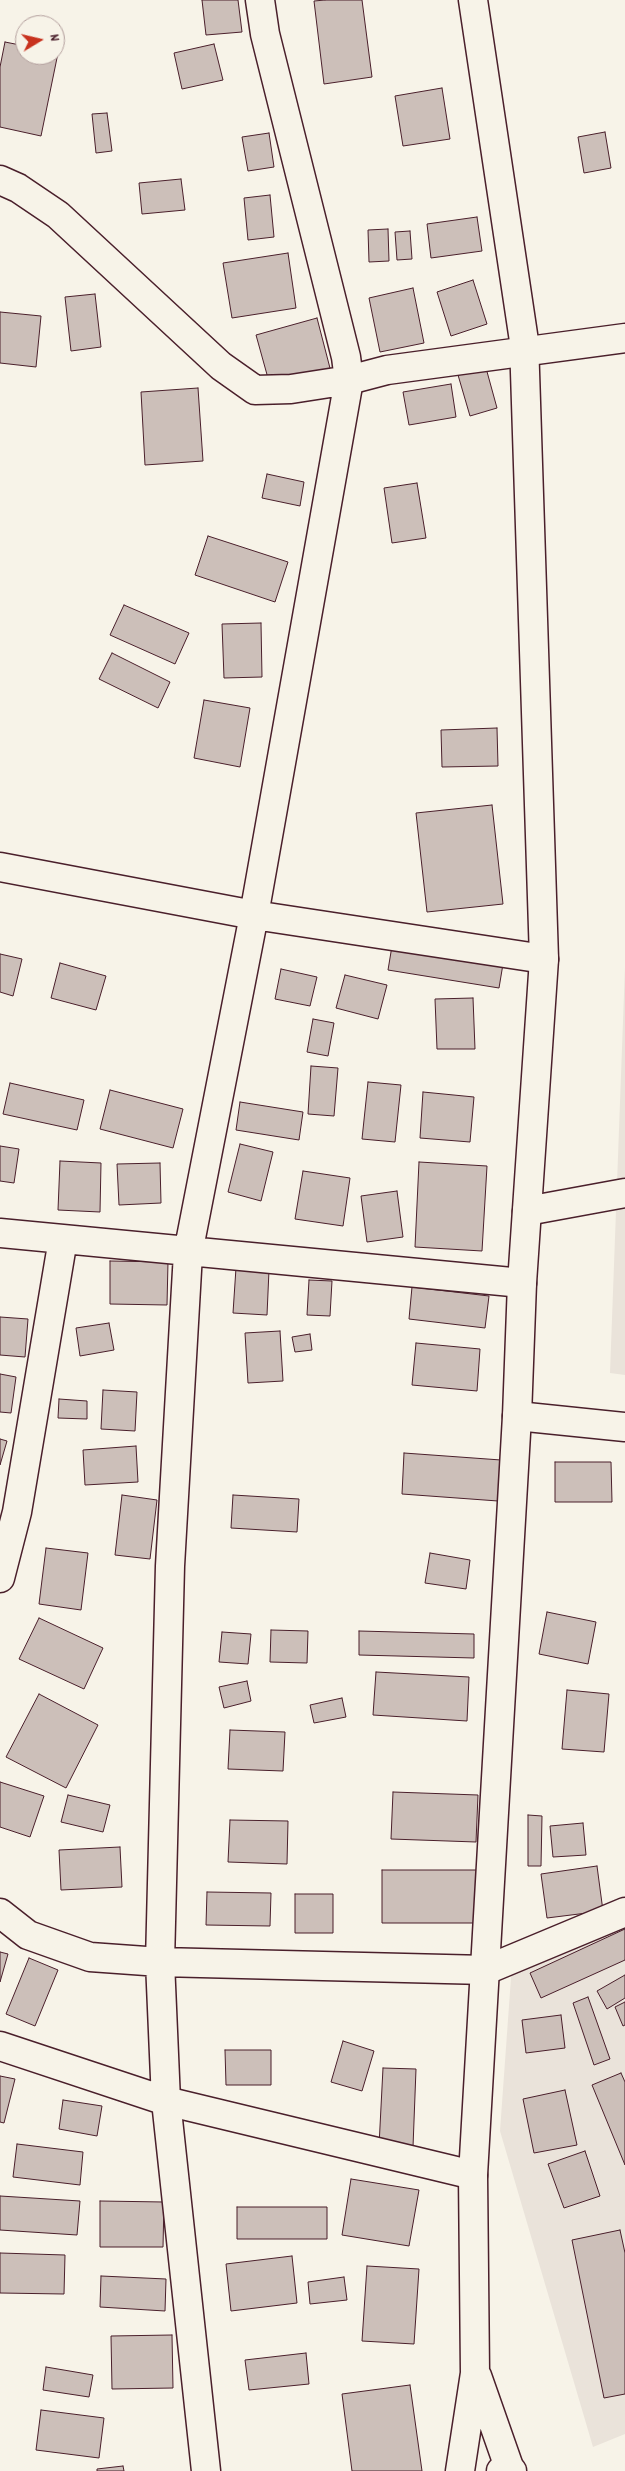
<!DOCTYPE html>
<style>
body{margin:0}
#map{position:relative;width:625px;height:2471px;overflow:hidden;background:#f7f3e8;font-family:Dekko,sans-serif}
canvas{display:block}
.north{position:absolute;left:15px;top:15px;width:50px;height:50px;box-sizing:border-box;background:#f7f3e8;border:1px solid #b29e9c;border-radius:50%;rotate:81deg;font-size:14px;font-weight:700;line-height:20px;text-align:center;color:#4a1f2b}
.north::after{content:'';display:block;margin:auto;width:18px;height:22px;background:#c8321e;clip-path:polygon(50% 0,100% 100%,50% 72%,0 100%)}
</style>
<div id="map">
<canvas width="625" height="2471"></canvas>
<div class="north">N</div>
</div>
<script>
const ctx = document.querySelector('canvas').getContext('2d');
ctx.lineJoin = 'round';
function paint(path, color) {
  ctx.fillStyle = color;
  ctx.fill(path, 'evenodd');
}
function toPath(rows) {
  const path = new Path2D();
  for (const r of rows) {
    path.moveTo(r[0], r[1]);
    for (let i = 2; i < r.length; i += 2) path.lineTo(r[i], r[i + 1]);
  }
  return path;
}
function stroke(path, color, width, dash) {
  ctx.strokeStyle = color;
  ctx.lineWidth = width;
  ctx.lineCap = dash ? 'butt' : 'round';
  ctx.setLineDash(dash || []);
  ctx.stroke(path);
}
const built = toPath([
 [625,967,625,1375,610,1373],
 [625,1913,625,2434,593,2447,500,2131,512,1964]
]);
const building = toPath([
 [202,0,238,0,242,32,206,35,202,0],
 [325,0,362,0,372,77,324,84,314,1,325,0],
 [5,42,25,46,25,55,58,53,41,136,0,127,0,67,5,42],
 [214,44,223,80,182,89,174,53,214,44],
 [442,88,450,139,403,146,395,96,442,88],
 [107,113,112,151,96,153,92,114,107,113],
 [605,132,611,168,584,173,578,137,605,132],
 [269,133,274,167,248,171,242,137,269,133],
 [181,179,185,210,142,214,139,183,181,179],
 [270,195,274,237,248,240,244,198,270,195],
 [477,217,482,251,431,258,427,224,477,217],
 [388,229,389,261,369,262,368,230,388,229],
 [410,231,412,259,397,260,395,232,410,231],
 [288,253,296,308,232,318,223,263,288,253],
 [473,280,487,324,451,336,437,292,473,280],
 [413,288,424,343,380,352,369,298,413,288],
 [95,294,101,347,71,351,65,297,95,294],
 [0,312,41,316,36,367,0,363,0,312],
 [317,318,331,372,271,389,256,335,317,318],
 [486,368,497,408,470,416,458,375,486,368],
 [451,384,456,417,409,425,403,392,451,384],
 [198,388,203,461,145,465,141,392,198,388],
 [267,474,304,482,300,506,262,498,267,474],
 [417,483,426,538,392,543,384,488,417,483],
 [208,536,288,562,275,602,195,575,208,536],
 [124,605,189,633,175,664,110,635,124,605],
 [261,623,262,677,224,678,222,624,261,623],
 [112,653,170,682,158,708,99,679,112,653],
 [204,700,250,708,240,767,194,758,204,700],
 [497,728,498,766,442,767,441,730,497,728],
 [492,805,503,904,427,912,416,813,492,805],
 [392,946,503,964,499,988,388,970,392,946],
 [0,954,22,959,13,996,0,992,0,954],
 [60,963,106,976,96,1010,51,998,60,963],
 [281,969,317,977,310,1006,275,999,281,969],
 [345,975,387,985,378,1019,336,1008,345,975],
 [473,998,475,1049,437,1049,435,999,473,998],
 [313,1019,334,1023,328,1056,307,1052,313,1019],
 [311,1066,338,1068,334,1116,308,1114,311,1066],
 [368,1082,401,1085,395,1142,362,1139,368,1082],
 [10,1083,84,1100,77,1130,3,1114,10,1083],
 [110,1090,183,1109,173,1148,100,1129,110,1090],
 [423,1092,474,1097,470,1142,420,1138,423,1092],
 [240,1102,303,1112,299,1140,236,1130,240,1102],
 [240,1144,273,1152,261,1201,228,1192,240,1144],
 [0,1146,19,1149,14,1183,0,1181,0,1146],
 [60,1161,101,1163,100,1212,58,1210,60,1161],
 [419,1162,487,1166,482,1251,415,1247,419,1162],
 [160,1163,161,1203,119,1205,117,1164,160,1163],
 [303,1171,350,1178,343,1226,295,1219,303,1171],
 [397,1191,403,1237,367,1242,361,1196,397,1191],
 [110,1261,168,1262,167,1305,110,1304,110,1261],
 [236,1268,269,1270,267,1315,233,1313,236,1268],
 [309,1280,332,1281,330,1316,307,1315,309,1280],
 [412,1287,489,1296,485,1328,409,1319,412,1287],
 [0,1317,28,1319,25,1357,0,1355,0,1317],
 [109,1323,114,1350,80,1356,76,1328,109,1323],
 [280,1331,283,1381,248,1383,245,1333,280,1331],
 [310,1334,312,1350,295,1352,292,1337,310,1334],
 [416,1343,480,1349,477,1391,412,1385,416,1343],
 [0,1374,16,1377,11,1413,0,1412,0,1374],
 [103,1390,137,1392,135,1431,101,1429,103,1390],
 [59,1399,87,1401,87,1419,58,1418,59,1399],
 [0,1439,7,1441,0,1465,0,1439],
 [136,1446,138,1482,85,1485,83,1450,136,1446],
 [404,1453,501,1460,498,1501,402,1494,404,1453],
 [555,1462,611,1462,612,1502,555,1502,555,1462],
 [122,1495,157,1500,150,1559,115,1555,122,1495],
 [233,1495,299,1499,297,1532,231,1528,233,1495],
 [46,1548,88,1553,81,1610,39,1604,46,1548],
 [430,1553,470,1560,466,1589,425,1583,430,1553],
 [547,1612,596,1622,588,1664,539,1654,547,1612],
 [39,1618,103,1648,84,1689,19,1659,39,1618],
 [271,1630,308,1631,307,1663,270,1662,271,1630],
 [359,1631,474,1634,474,1658,359,1655,359,1631],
 [222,1632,251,1634,248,1664,219,1662,222,1632],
 [376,1672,469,1677,467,1721,373,1715,376,1672],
 [247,1681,251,1701,224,1708,219,1687,247,1681],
 [567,1690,609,1694,604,1752,562,1749,567,1690],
 [39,1694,98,1725,66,1788,6,1757,39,1694],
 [342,1698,346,1717,314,1723,310,1705,342,1698],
 [230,1730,285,1732,283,1771,228,1769,230,1730],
 [0,1782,44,1796,30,1837,0,1827,0,1782],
 [393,1792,478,1795,476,1842,391,1839,393,1792],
 [68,1795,110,1805,103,1832,61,1822,68,1795],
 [528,1815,542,1816,541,1866,528,1866,528,1815],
 [230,1820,288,1821,287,1864,228,1862,230,1820],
 [583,1823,586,1855,553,1857,550,1826,583,1823],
 [120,1847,122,1887,61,1890,59,1850,120,1847],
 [597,1866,603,1911,547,1918,541,1874,597,1866],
 [382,1870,480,1870,480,1923,382,1923,382,1870],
 [207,1892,271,1893,270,1926,206,1925,207,1892],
 [295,1894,333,1894,333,1933,295,1933,295,1894],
 [625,1929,625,1960,541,1998,530,1973,625,1929],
 [0,1952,8,1954,0,1982,0,1952],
 [29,1958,58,1970,35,2026,6,2014,29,1958],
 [625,1975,625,1998,607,2009,597,1991,625,1975],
 [588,1997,610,2059,594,2065,573,2003,588,1997],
 [625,2002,625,2025,623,2026,615,2007,625,2002],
 [561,2015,565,2048,526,2053,522,2020,561,2015],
 [343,2041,374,2051,362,2091,331,2082,343,2041],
 [225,2050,271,2050,271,2085,226,2085,225,2050],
 [383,2068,416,2069,413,2147,379,2146,383,2068],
 [621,2073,625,2082,625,2165,592,2085,621,2073],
 [0,2076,15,2079,4,2123,0,2122,0,2076],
 [565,2090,577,2145,534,2153,523,2099,565,2090],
 [63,2100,102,2106,97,2136,59,2129,63,2100],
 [17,2144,83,2152,80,2185,13,2177,17,2144],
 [585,2151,600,2196,564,2208,548,2164,585,2151],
 [351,2179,419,2190,409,2246,342,2235,351,2179],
 [0,2196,80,2201,77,2235,0,2230,0,2196],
 [100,2201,164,2202,163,2247,100,2247,100,2201],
 [237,2207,327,2207,327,2239,237,2239,237,2207],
 [620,2230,625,2253,625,2394,604,2398,572,2240,620,2230],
 [0,2253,65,2255,64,2294,0,2293,0,2253],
 [292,2256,297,2303,231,2311,226,2264,292,2256],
 [367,2266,419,2269,414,2344,362,2341,367,2266],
 [101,2276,166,2279,165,2311,100,2307,101,2276],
 [344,2277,347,2300,310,2304,308,2282,344,2277],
 [172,2335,173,2388,112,2389,111,2336,172,2335],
 [306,2353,309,2384,249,2390,245,2360,306,2353],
 [46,2367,93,2375,89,2397,43,2390,46,2367],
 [410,2385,422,2471,352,2471,342,2394,410,2385],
 [41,2410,104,2418,99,2458,36,2450,41,2410],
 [123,2466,124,2471,97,2471,97,2469,123,2466]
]);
const minor = toPath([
 [0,180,18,188,58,215,221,366,255,390,291,389,349,380,387,370,625,338],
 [0,867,254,915,544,959],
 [527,1211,625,1193],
 [0,1233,522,1283],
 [517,1416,625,1427],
 [0,1578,17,1512,63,1239],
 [0,1913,28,1935,90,1957,160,1962,486,1970,625,1912],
 [0,2046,166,2101,473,2175],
 [206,2471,166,2101,160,1962,170,1566,188,1253,254,915,349,380,346,357,265,34,260,0]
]);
const major = toPath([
 [477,2376,510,2470],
 [460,2471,475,2373,473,2175,517,1416,522,1283,544,959,524,341,473,0]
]);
const highway = toPath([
 [501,2471,512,2471]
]);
paint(built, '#eae3da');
paint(building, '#ccbfb9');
stroke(building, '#4a1f2b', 1);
stroke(minor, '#4a1f2b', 31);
stroke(major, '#4a1f2b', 31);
stroke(highway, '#4a1f2b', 31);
stroke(minor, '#f7f3e8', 28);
stroke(major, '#f7f3e8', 28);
stroke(highway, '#f7f3e8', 28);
</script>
